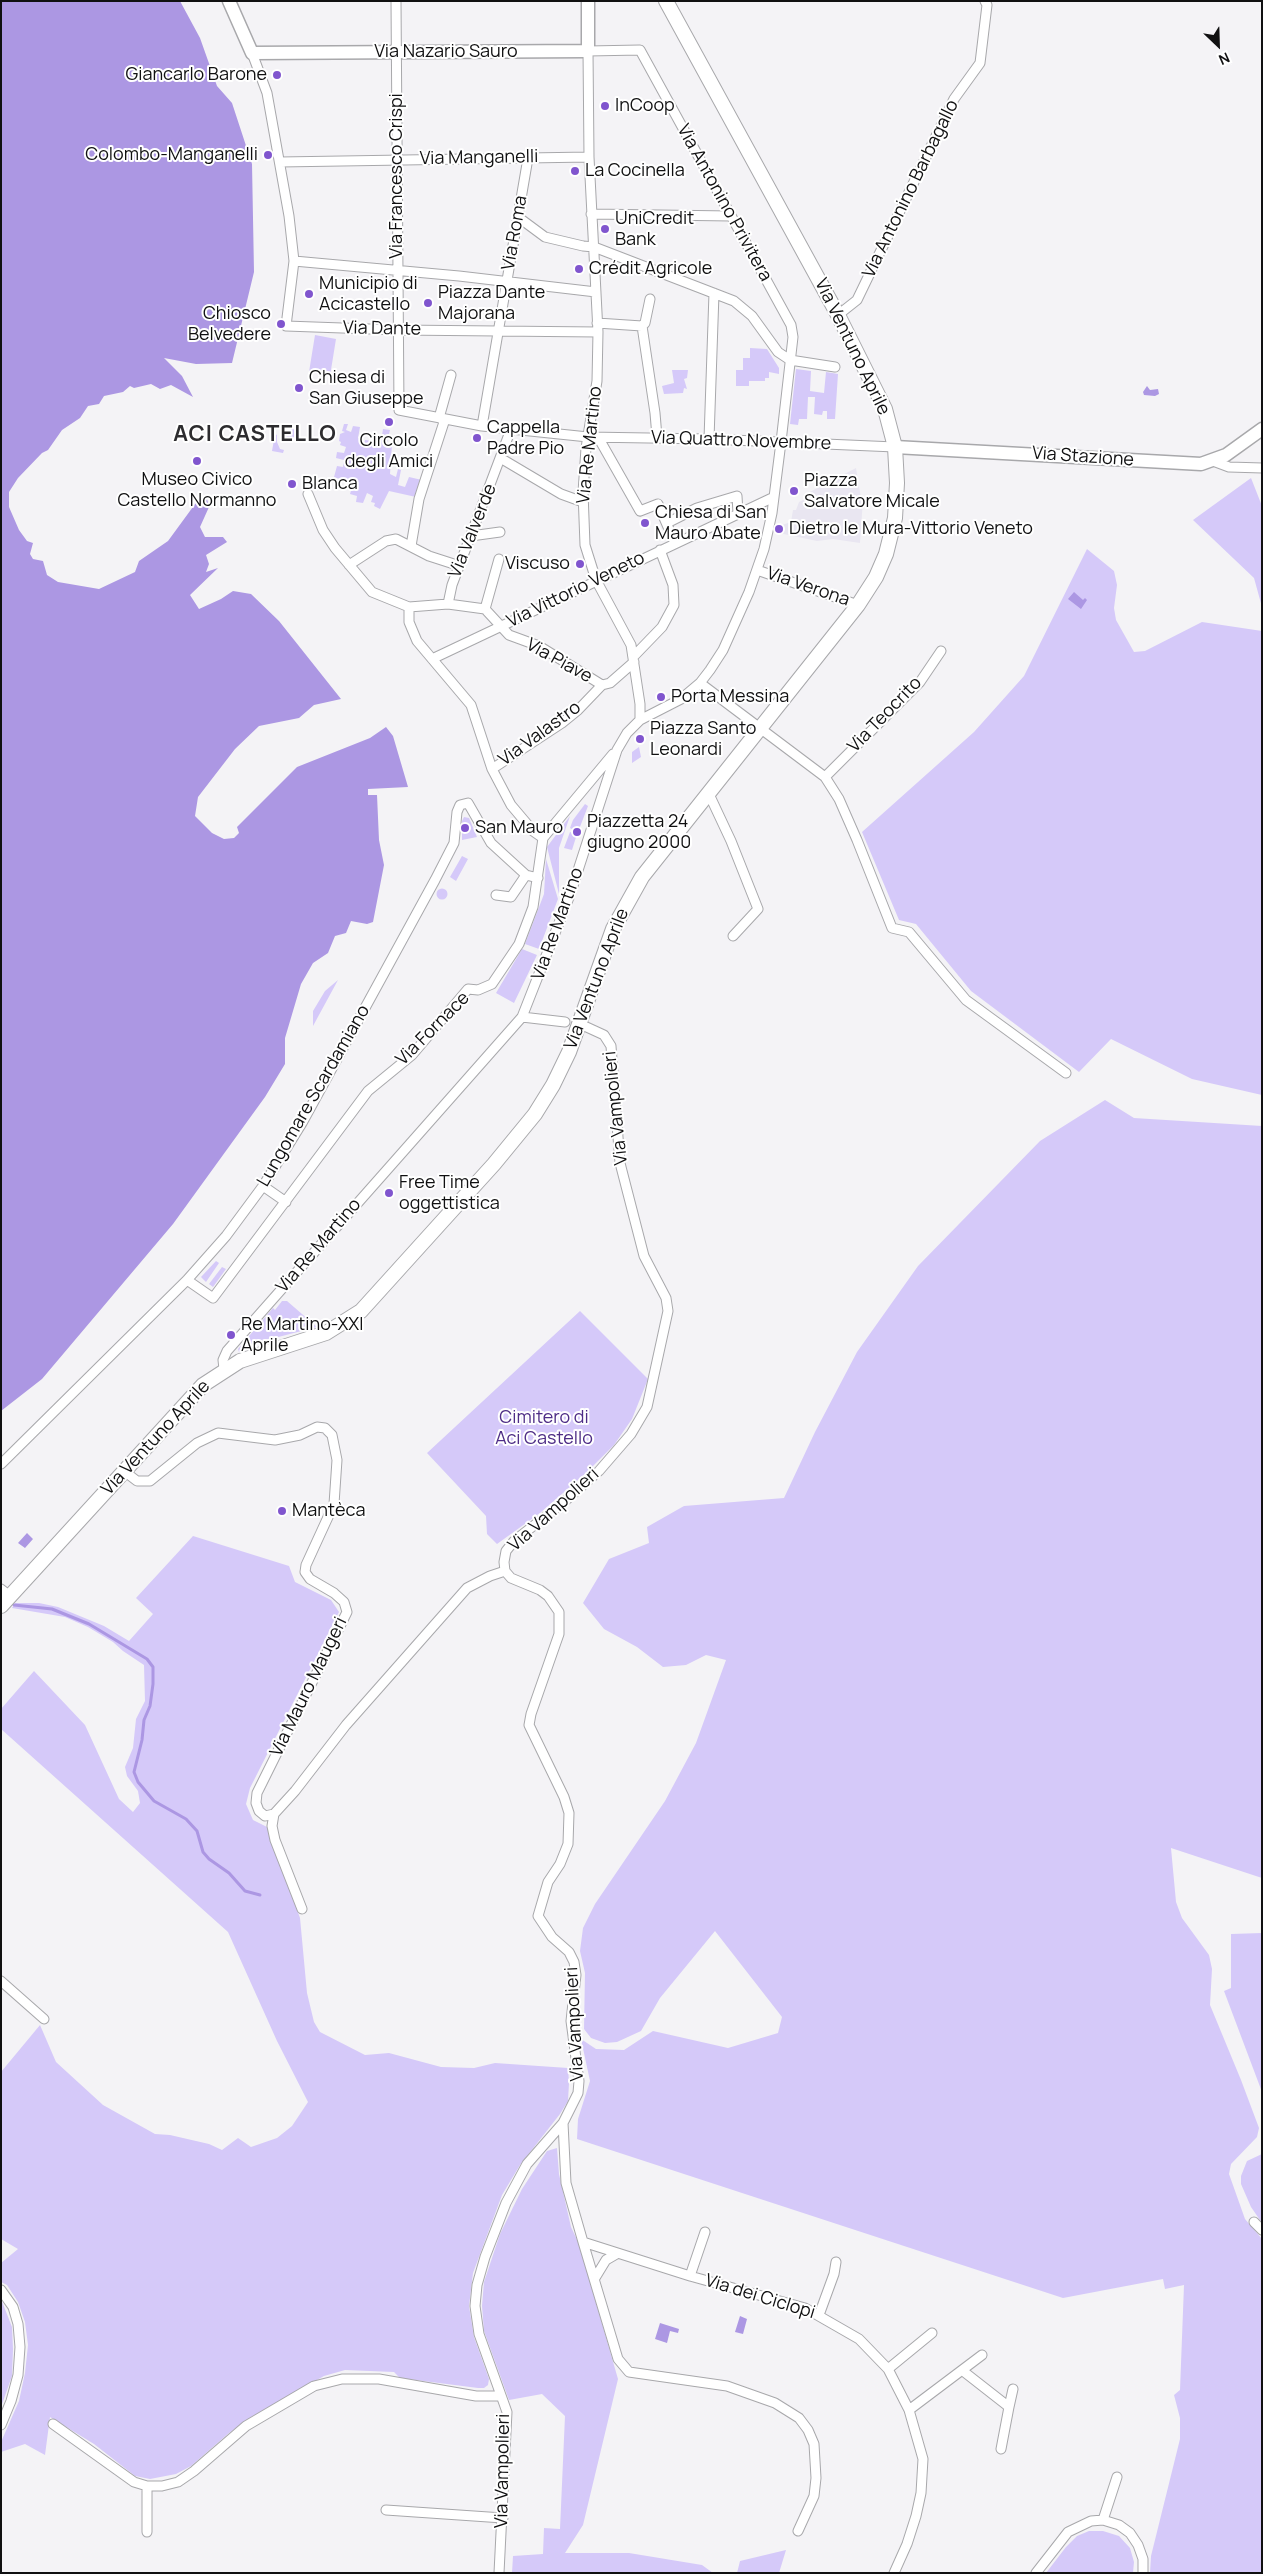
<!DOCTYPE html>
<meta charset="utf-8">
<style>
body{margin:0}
#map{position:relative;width:1263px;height:2574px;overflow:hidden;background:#f4f3f6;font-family:Manrope,sans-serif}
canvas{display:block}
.frame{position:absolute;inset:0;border:2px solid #101011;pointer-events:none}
.north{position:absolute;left:1193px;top:20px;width:50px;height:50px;-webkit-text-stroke:4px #fff;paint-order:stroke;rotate:156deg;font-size:14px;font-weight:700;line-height:20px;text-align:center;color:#101011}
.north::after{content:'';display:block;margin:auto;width:18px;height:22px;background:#101011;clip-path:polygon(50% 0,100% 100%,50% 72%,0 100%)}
</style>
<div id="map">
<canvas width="1263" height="2574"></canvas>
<div class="frame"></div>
<div class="north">N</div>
</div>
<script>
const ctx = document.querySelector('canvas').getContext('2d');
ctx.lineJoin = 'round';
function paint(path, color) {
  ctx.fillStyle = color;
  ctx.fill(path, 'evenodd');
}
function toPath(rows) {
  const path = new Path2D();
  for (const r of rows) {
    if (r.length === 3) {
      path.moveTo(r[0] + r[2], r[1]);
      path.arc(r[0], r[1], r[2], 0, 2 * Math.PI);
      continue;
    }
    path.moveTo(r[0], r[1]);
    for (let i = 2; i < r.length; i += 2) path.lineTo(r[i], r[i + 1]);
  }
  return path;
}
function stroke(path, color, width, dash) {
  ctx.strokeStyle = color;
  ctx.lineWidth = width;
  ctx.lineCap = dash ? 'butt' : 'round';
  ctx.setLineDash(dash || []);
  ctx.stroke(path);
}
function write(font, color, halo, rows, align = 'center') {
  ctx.font = font + ' Manrope,sans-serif';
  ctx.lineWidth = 4;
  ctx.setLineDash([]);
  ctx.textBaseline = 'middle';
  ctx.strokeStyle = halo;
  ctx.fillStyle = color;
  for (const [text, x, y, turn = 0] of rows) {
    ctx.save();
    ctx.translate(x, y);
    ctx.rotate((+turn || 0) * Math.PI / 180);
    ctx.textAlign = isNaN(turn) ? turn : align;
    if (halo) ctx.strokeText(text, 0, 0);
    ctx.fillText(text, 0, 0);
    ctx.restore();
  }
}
const built = toPath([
 [856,468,861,498,863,499,860,543,833,539,817,541,779,533,782,525,791,522,793,510,796,510,799,502,805,499,804,495]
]);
const green = toPath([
 [315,335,336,339,330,376,309,372],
 [750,348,767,349,779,368,779,374,769,372,769,378,765,378,765,381,749,381,749,386,736,386,736,370,743,370,743,358,750,358],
 [796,369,811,371,810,391,824,393,826,372,838,374,835,419,827,419,827,411,823,411,822,415,814,414,815,397,808,397,807,419,799,419,798,425,790,424],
 [672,370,688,370,687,378,684,379,687,389,684,388,683,393,664,394,662,386,674,383],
 [344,424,348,424,346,430,351,432,353,426,360,427,358,438,361,440,361,445,364,445,365,440,381,442,383,429,390,430,387,443,392,444,390,474,396,477,398,469,401,470,398,485,405,487,409,477,422,480,416,497,389,491,380,509,374,506,375,503,371,502,373,496,367,493,363,503,356,502,357,496,350,494,353,484,334,477,337,466,343,467,344,460,336,458,337,452,344,453,346,447,340,445,341,442,339,441,340,434,345,432,342,431],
 [290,434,6],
 [275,434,277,435,277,442,280,449,284,450,283,453,272,451],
 [1251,478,1262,506,1262,607,1254,578,1193,520],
 [1087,549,1114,571,1117,585,1114,608,1116,620,1134,652,1145,651,1202,622,1262,631,1262,1095,1192,1079,1111,1039,1079,1072,971,991,916,924,899,920,862,832,974,732,1024,676],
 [639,747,641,757,632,763,632,752],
 [585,804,588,806,578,832,570,828,573,820],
 [570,816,559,848,559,894,547,847],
 [464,817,469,818,477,837,462,840,462,821],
 [570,832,577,834,572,850,564,848],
 [462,856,468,859,456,881,450,877],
 [546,859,558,899,539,949,525,944,544,894],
 [442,894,5.5],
 [522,949,537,955,514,1003,496,993],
 [338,980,313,1026,313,1011,325,991],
 [1105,1100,1134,1118,1262,1126,1262,1878,1171,1848,1176,1902,1182,1918,1209,1955,1212,1969,1210,2005,1241,2080,1259,2128,1257,2137,1231,2164,1229,2174,1245,2219,1262,2239,1262,2573,1150,2573,1151,2556,1180,2439,1180,2418,1174,2395,1180,2390,1184,2285,1165,2289,1163,2279,1063,2298,577,2139,578,2119,590,2081,581,2039,596,2049,624,2050,653,2031,728,2048,778,2033,782,2017,715,1931,660,1998,641,2031,617,2042,605,2043,591,2038,584,2029,585,1973,580,1951,583,1928,595,1904,665,1801,696,1743,726,1660,706,1655,686,1665,663,1667,637,1647,604,1629,583,1603,609,1559,649,1543,647,1527,684,1506,784,1498,815,1432,857,1352,918,1266,1040,1141],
 [216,1261,219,1263,206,1282,201,1277],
 [222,1267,226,1269,213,1287,209,1284],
 [282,1301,287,1301,317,1327,259,1342,239,1352,238,1349,273,1308,275,1310],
 [580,1311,648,1379,632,1419,614,1445,586,1473,540,1513,497,1544,487,1534,486,1516,427,1453],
 [193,1536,289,1566,295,1582,331,1600,339,1612,250,1788,246,1804,253,1820,267,1827,300,1918,307,1993,314,2022,320,2032,365,2055,389,2053,441,2067,474,2068,495,2063,568,2068,569,2083,568,2101,560,2114,520,2165,502,2195,473,2273,469,2306,474,2337,489,2379,488,2385,484,2388,478,2388,400,2378,394,2372,345,2370,324,2376,251,2417,229,2433,191,2466,176,2474,150,2479,135,2476,94,2444,50,2417,45,2455,25,2444,1,2452,1,2442,19,2401,25,2373,28,2345,25,2322,18,2302,7,2285,1,2282,1,2263,18,2249,1,2239,1,2072,40,2025,56,2062,103,2105,155,2134,170,2135,209,2144,222,2150,238,2138,251,2147,277,2138,292,2126,308,2102,277,2041,228,1932,1,1729,1,1709,34,1671,85,1725,119,1799,133,1812,140,1803,138,1791,127,1776,125,1767,133,1748,136,1719,145,1701,144,1665,123,1651,113,1642,88,1627,65,1617,12,1608,15,1603,39,1603,58,1607,104,1626,129,1641,153,1614,136,1598],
 [1262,1933,1262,2092,1224,1991,1231,1988,1231,1934],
 [557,2148,559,2174,571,2227,579,2244,618,2379,583,2525,565,2553,629,2553,702,2565,713,2573,512,2573,513,2556,543,2554,544,2528,560,2529,565,2416,542,2394,509,2400,484,2331,482,2306,484,2282,500,2234,522,2189,547,2151],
 [1262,2154,1262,2223,1251,2207,1241,2184,1241,2176,1247,2161],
 [1,2299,12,2327,13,2349,12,2376,1,2407],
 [1089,2531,1103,2531,1119,2536,1130,2548,1134,2562,1133,2573,1046,2573,1066,2547,1077,2536],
 [786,2550,779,2573,737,2573,740,2561]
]);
const water = toPath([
 [1,1,180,1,200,38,217,86,232,103,252,164,254,272,232,363,196,364,164,358,182,376,193,397,171,385,160,389,151,384,134,388,130,386,123,392,104,396,99,404,88,406,80,418,62,430,48,450,42,453,18,478,9,492,9,507,19,530,27,541,33,543,30,554,33,559,43,561,47,575,58,582,99,589,135,572,139,561,168,541,198,500,207,499,209,507,200,527,205,537,223,537,227,542,206,555,209,564,206,572,218,568,190,595,199,609,221,599,233,591,251,594,279,621,341,699,314,705,299,718,259,726,235,749,198,797,195,816,212,833,224,839,234,838,239,833,237,827,297,767,370,738,386,727,393,736,408,787,368,789,368,795,377,795,379,840,384,865,373,922,367,924,351,921,346,933,335,936,328,953,313,963,301,984,285,1038,285,1064,265,1097,173,1224,42,1379,1,1411],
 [1147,386,1150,390,1158,389,1159,394,1155,396,1144,395,1143,392],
 [1074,592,1083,600,1085,598,1087,600,1081,609,1068,599],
 [27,1533,33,1539,25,1548,18,1543],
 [740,2316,747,2319,743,2334,735,2332],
 [660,2323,679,2329,678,2333,670,2331,667,2343,655,2339]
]);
const stream = toPath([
 [14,1605,52,1609,89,1624,147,1659,153,1667,153,1684,150,1706,144,1720,142,1740,134,1772,138,1782,154,1801,186,1819,197,1831,203,1852,209,1859,229,1873,245,1891,260,1895]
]);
const minor = toPath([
 [396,1,399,410,482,426,588,437,709,439,895,447],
 [252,53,267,93,289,216,294,261,286,326,398,330,598,332],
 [280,162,589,157],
 [591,214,731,216],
 [518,217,545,237,583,246,594,247,734,301,752,316,778,352,790,360,835,367],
 [294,261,459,276,596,292],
 [650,299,645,323,642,326,655,413,657,437],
 [838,315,857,300,954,99,980,63,987,5,985,1],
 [597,323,642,326],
 [439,418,451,375],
 [482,426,528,158],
 [598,437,640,511,658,504,675,543],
 [709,439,714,293],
 [502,459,561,494,583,502],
 [1213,461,1229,467,1262,468],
 [308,494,323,530,335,548,372,592,409,607,409,622,417,641,471,705,492,769,511,805,533,831,543,838],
 [667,523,697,508,737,496,738,513],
 [471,536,500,532],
 [411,546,419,499,445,419],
 [349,565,386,541,396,539,429,556,460,566],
 [757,570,858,605],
 [448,604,452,585,511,429],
 [409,607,448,604,485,609,509,635,539,646,602,685],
 [485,609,499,559],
 [634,656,662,627,674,605,673,585,660,550],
 [432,659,774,497],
 [700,683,825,777,839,799,857,840,892,928,909,932,966,1000,1066,1073],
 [492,769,562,723,578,710,602,685,610,683,634,662],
 [825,777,920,682,941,651],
 [708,792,731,841,758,909,733,936],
 [496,895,511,897,526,875],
 [522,1017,565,1022],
 [263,1186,286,1202],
 [187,1280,213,1298,368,1091,412,1055,468,989,478,990,492,984,519,944,533,907,543,838,613,754],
 [224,1369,223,1360,227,1351,522,1017,570,895,617,750,627,733,640,720,681,699,700,683,710,670,723,650,749,592,764,549,772,513,781,442,793,337,791,325,640,50,588,51,589,157,598,332,597,381,586,448,583,492,585,545,596,580,631,645,640,704,640,720],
 [1,1464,187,1280,226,1236,263,1186,302,1123,435,880,454,843,457,812,460,805,468,803,491,843,526,875,538,878],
 [124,1471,137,1481,150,1481,197,1443,218,1433,275,1440,300,1435,317,1427,325,1428,332,1435,337,1460,334,1504,306,1565,305,1572,310,1579,334,1593,344,1602,347,1612,257,1793,256,1803,259,1811,265,1816,274,1814,295,1791,346,1725,467,1588,490,1576,505,1571],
 [1,1589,10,1596],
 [274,1814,272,1826,275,1840,302,1909],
 [1,1981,44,2019],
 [563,2123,566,2183,583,2242,690,2276,805,2308,859,2339,888,2369,909,2410,923,2459,921,2493,916,2516,907,2544,894,2573],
 [1254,2222,1262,2230],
 [583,2242,618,2359,629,2372,727,2386,775,2403,799,2418,808,2430,814,2444,816,2478,814,2496,798,2531],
 [690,2276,705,2232],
 [595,2278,606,2260,618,2253],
 [1,2290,13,2307,18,2324,20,2347,18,2375,11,2401,1,2425],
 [819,2315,834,2274,836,2262],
 [888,2369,932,2333],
 [963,2371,1009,2407,1001,2449],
 [1009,2407,1013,2389],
 [909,2410,982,2355],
 [53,2424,134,2482,147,2486,162,2486,178,2482,194,2471,246,2426,314,2386,342,2379,379,2379,476,2396,500,2396],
 [147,2486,147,2532],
 [386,2510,503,2518],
 [1103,2520,1117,2477],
 [499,2573,507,2412,479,2334,475,2306,477,2285,485,2257,506,2203,527,2164,563,2123,578,2093,579,2081,571,2021,576,1975,574,1962,569,1952,552,1937,538,1916,548,1882,560,1864,568,1844,569,1813,564,1797,529,1725,531,1714,559,1634,559,1612,548,1596,540,1590,511,1578,505,1571,504,1562,506,1551,514,1541,564,1502,599,1471,631,1434,647,1407,668,1311,666,1298,644,1256,620,1163,611,1046,604,1035,580,1024],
 [1036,2573,1068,2532,1091,2521,1103,2520,1119,2525,1130,2533,1138,2545,1143,2559,1143,2573]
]);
const secondary = toPath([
 [229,1,252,53,588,51,588,1],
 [895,447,1201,464,1226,455,1262,429]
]);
const primary = toPath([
 [1,1606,203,1385,240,1361,326,1333,361,1311,494,1164,535,1114,553,1085,569,1052,613,929,642,877,858,605,876,577,886,554,895,518,897,483,895,447,885,409,838,315,666,1]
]);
const markers = [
 [277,75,5,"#8055ce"],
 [605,106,5,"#8055ce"],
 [268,155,5,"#8055ce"],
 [575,171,5,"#8055ce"],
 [605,229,5,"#8055ce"],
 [579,269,5,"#8055ce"],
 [309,294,5,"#8055ce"],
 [428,303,5,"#8055ce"],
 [281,324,5,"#8055ce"],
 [299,388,5,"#8055ce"],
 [389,422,5,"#8055ce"],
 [477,438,5,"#8055ce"],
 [197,461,5,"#8055ce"],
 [292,484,5,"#8055ce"],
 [794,491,5,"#8055ce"],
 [645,523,5,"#8055ce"],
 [779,529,5,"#8055ce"],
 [580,564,5,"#8055ce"],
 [661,697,5,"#8055ce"],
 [640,739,5,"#8055ce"],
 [465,828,5,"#8055ce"],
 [577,832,5,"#8055ce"],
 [389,1193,5,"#8055ce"],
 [231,1335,5,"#8055ce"],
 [282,1511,5,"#8055ce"]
];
const streetNames = [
 ["Via Nazario Sauro",446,52],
 ["Via Manganelli",479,158,-1],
 ["Via Francesco Crispi",397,176,-90],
 ["Via Antonino Barbagallo",911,189,-64],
 ["Via Antonino Privitera",724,203,61],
 ["Via Roma",515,233,-80],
 ["Via Dante",382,329,1],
 ["Via Ventuno Aprile",852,347,64],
 ["Via Quattro Novembre",741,441,2],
 ["Via Re Martino",590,445,-84],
 ["Via Stazione",1083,457,4],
 ["Via Valverde",473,531,-68],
 ["Via Verona",808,587,19],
 ["Via Vittorio Veneto",576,590,-26],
 ["Via Piave",559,661,29],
 ["Via Teocrito",885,715,-46],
 ["Via Valastro",540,734,-36],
 ["Via Re Martino",558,924,-70],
 ["Via Ventuno Aprile",597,979,-69],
 ["Via Fornace",433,1029,-45],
 ["Lungomare Scardamiano",314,1096,-60],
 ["Via Vampolieri",616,1108,-96],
 ["Via Re Martino",319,1246,-49],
 ["Via Ventuno Aprile",156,1438,-47],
 ["Via Vampolieri",554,1510,-42],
 ["Via Mauro Maugeri",309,1687,-64],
 ["Via Vampolieri",575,2024,-93],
 ["Via dei Ciclopi",760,2297,17],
 ["Via Vampolieri",503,2471,-89]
];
const poiNames = [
 ["Giancarlo Barone",267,75,"right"],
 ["InCoop",615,106],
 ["Colombo-Manganelli",258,155,"right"],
 ["La Cocinella",585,171],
 ["UniCredit",615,219],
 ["Bank",615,240],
 ["Crédit Agricole",589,269],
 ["Municipio di",319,284],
 ["Acicastello",319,305],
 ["Piazza Dante",438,293],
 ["Majorana",438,314],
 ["Chiosco",271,314,"right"],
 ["Belvedere",271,335,"right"],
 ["Chiesa di",309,378],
 ["San Giuseppe",309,399],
 ["Cappella",487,428],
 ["Padre Pio",487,449],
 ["Circolo",389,441,"center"],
 ["degli Amici",389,462,"center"],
 ["Museo Civico",197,480,"center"],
 ["Castello Normanno",197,501,"center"],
 ["Piazza",804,481],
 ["Salvatore Micale",804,502],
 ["Blanca",302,484],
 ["Chiesa di San",655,513],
 ["Mauro Abate",655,534],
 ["Dietro le Mura-Vittorio Veneto",789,529],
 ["Viscuso",570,564,"right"],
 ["Porta Messina",671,697],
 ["Piazza Santo",650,729],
 ["Leonardi",650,750],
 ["Piazzetta 24",587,822],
 ["giugno 2000",587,843],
 ["San Mauro",475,828],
 ["Free Time",399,1183],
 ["oggettistica",399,1204],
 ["Re Martino-XXI",241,1325],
 ["Aprile",241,1346],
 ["Mantèca",292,1511]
];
const parkNames = [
 ["Cimitero di",544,1418],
 ["Aci Castello",544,1439]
];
const districtNames = [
 ["ACI CASTELLO",255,435]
];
paint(built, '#e9e6f1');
paint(green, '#d5c9f9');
paint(water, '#ac97e3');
stroke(stream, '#ac97e3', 3);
stroke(minor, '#a8a8ab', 11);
stroke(secondary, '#a8a8ab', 15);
stroke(primary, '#a8a8ab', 16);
stroke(minor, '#fff', 9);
stroke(secondary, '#fff', 12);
stroke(primary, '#fff', 14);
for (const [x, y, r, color] of markers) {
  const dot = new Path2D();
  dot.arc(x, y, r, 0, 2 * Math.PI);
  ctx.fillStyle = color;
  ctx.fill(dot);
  stroke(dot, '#fff', 2);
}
write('18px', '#101011', '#fff', streetNames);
write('18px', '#101011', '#fff', poiNames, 'left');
write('18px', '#4e2d86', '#fff', parkNames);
ctx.letterSpacing = '1px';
write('bold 22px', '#2d2c2f', '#fff', districtNames);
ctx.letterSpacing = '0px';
</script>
